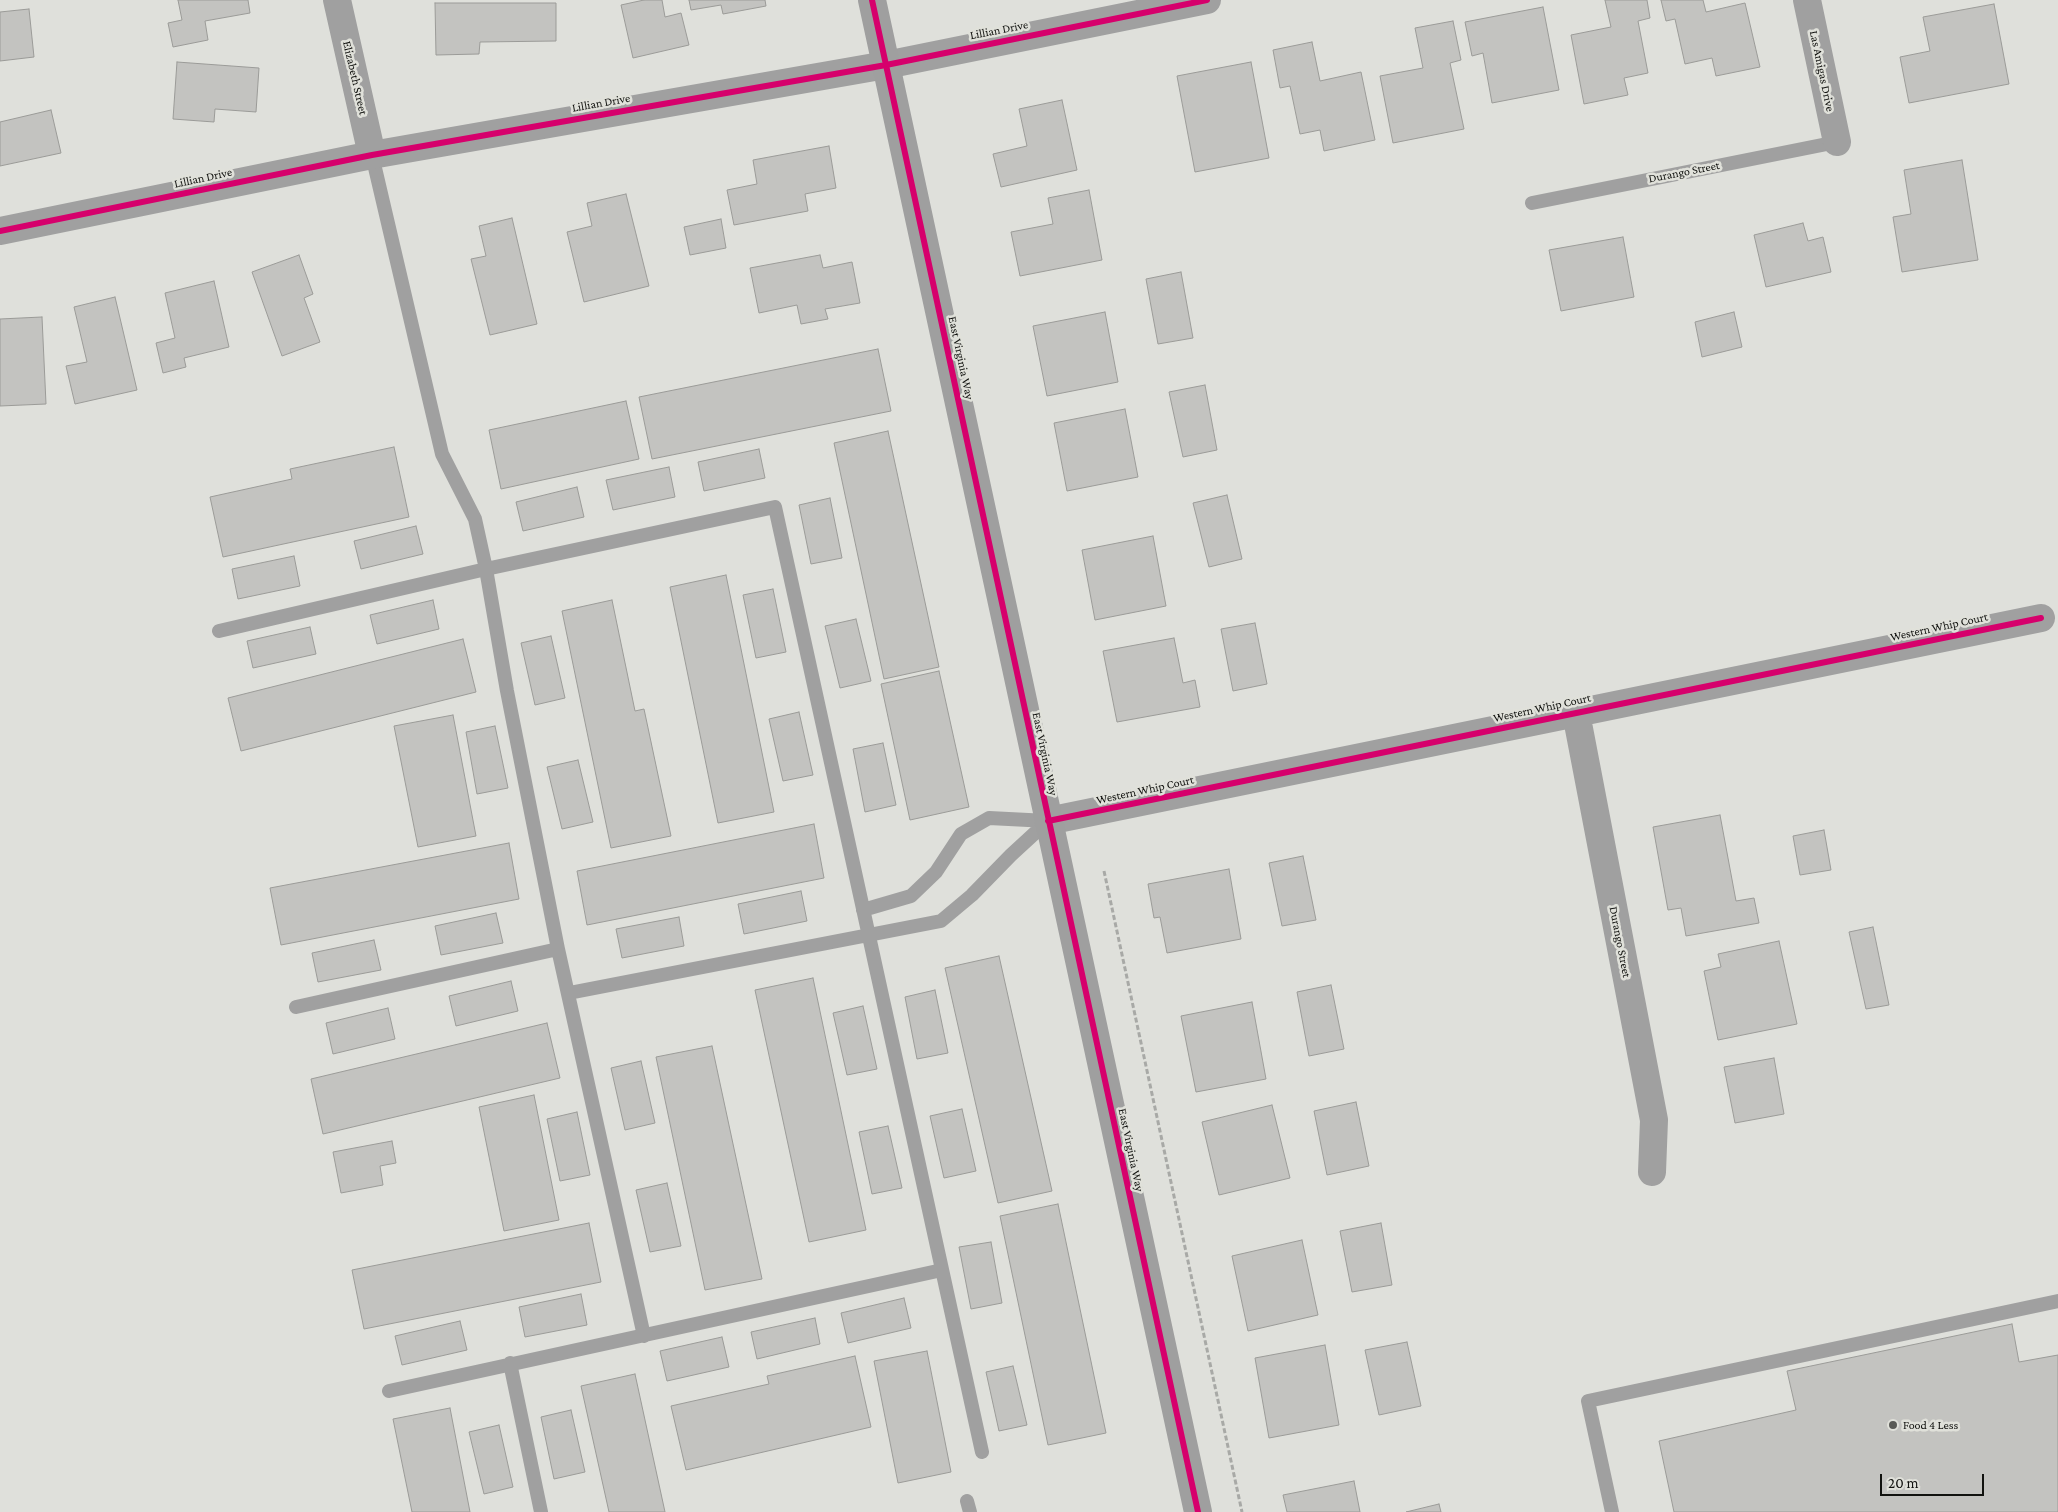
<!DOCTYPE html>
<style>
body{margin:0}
#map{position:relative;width:2058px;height:1512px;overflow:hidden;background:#dfe0db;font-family:"Crimson Pro",serif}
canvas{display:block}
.scale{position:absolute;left:1880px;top:1474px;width:104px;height:22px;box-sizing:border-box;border:2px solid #11120f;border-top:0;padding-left:6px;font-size:15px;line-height:18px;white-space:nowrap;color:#11120f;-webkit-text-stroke:4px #e0e1da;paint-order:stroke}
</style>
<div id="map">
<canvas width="2058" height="1512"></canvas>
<div class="scale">20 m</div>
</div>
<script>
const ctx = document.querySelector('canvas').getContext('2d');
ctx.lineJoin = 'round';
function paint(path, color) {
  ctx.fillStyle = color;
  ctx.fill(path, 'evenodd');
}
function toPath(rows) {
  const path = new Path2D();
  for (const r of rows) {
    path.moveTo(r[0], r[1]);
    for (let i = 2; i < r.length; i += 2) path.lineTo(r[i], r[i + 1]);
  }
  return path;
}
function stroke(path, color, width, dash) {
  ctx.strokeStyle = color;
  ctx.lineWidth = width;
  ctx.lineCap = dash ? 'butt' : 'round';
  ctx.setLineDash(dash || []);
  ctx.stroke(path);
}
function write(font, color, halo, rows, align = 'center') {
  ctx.font = font + ' "Crimson Pro",serif';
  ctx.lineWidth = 5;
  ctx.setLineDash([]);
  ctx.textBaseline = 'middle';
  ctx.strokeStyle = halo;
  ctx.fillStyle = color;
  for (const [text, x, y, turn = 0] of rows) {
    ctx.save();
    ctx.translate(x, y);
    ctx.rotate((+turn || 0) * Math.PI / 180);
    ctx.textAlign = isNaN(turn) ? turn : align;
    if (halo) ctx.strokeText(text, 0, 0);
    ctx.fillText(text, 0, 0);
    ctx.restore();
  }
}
const building = toPath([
 [178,0,248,0,250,13,205,21,208,40,173,47,168,23,182,20,178,0],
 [644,0,662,0,665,17,681,13,689,45,633,58,621,5,644,0],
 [689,0,765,0,766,6,723,14,721,5,691,10,689,0],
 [1605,0,1647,0,1650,18,1638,21,1648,73,1624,78,1628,95,1584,104,1571,35,1611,27,1605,0],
 [1661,0,1703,0,1706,12,1745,3,1760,67,1716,76,1712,58,1685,64,1675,19,1666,21,1661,0],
 [435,3,556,3,556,41,480,42,479,54,436,55,435,3],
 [1994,4,2009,84,1909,103,1900,57,1930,51,1923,17,1994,4],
 [1543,7,1559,90,1492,103,1483,53,1472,56,1465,22,1543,7],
 [29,9,34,57,0,61,0,12,29,9],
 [1453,21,1461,60,1450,63,1464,129,1393,143,1380,76,1423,68,1415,28,1453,21],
 [1312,42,1320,81,1361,72,1375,140,1324,151,1320,130,1300,134,1290,86,1280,88,1273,50,1312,42],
 [177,62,259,68,256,112,215,109,214,122,173,119,177,62],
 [1251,62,1269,158,1195,172,1177,76,1251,62],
 [1062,100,1077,170,1001,187,993,154,1027,146,1019,109,1062,100],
 [51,110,61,153,0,166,0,122,51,110],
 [829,146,836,188,805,194,808,211,734,225,727,190,757,184,753,160,829,146],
 [1962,160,1978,260,1902,272,1893,217,1911,214,1904,170,1962,160],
 [1089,190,1102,260,1020,276,1011,232,1053,224,1048,198,1089,190],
 [626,194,649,286,584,302,567,232,592,226,587,203,626,194],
 [512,218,537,324,490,335,471,259,486,256,479,226,512,218],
 [721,219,726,248,690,255,684,227,721,219],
 [1803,223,1808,241,1823,237,1831,272,1766,287,1754,235,1803,223],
 [1623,237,1634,297,1561,311,1549,250,1623,237],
 [299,255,313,294,304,298,320,342,282,356,252,272,299,255],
 [820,255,823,268,852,262,860,303,825,309,828,319,801,324,797,305,759,313,750,268,820,255],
 [1181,272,1193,338,1158,344,1146,279,1181,272],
 [214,281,229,347,184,358,186,367,163,373,156,343,175,338,165,293,214,281],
 [115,297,137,390,75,404,66,366,87,362,74,307,115,297],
 [1105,312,1118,382,1047,396,1033,326,1105,312],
 [1734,312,1742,347,1702,357,1695,322,1734,312],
 [42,317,46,404,0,406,0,319,42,317],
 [878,349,891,411,652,459,639,397,878,349],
 [1205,385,1217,450,1183,457,1169,392,1205,385],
 [626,401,639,459,501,489,489,430,626,401],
 [1125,409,1138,477,1067,491,1054,423,1125,409],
 [888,431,939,667,884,679,834,443,888,431],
 [394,447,409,517,223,557,210,497,292,479,290,469,394,447],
 [759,449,765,478,704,491,698,462,759,449],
 [669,467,675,497,613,510,606,480,669,467],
 [577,487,584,517,523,531,516,502,577,487],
 [1227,495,1242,559,1209,567,1193,503,1227,495],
 [830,498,842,558,811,564,799,505,830,498],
 [416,526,423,554,361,569,354,541,416,526],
 [1153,536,1166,606,1095,620,1082,550,1153,536],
 [294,556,300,586,238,599,232,569,294,556],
 [726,575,774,812,718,823,670,587,726,575],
 [773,589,786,652,756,658,743,595,773,589],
 [433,600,439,629,377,644,370,615,433,600],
 [612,600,635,711,644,709,671,836,611,848,562,611,612,600],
 [856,619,871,681,840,688,825,626,856,619],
 [1255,623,1267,684,1233,691,1221,629,1255,623],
 [310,627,316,654,253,668,247,641,310,627],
 [551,636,565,698,535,705,521,643,551,636],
 [1174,638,1183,683,1195,680,1200,707,1117,722,1103,651,1174,638],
 [463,639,476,692,241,751,228,698,463,639],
 [939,671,969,807,910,820,881,684,939,671],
 [799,712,813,775,783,781,769,719,799,712],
 [453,715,476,836,418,847,394,726,453,715],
 [495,726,508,788,477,794,466,732,495,726],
 [883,743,896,805,865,812,853,749,883,743],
 [578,760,593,822,562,829,547,767,578,760],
 [1720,815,1736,901,1754,898,1759,923,1686,936,1681,908,1668,910,1653,827,1720,815],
 [814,824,824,878,587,925,577,871,814,824],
 [1824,830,1831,870,1800,875,1793,836,1824,830],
 [509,843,519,899,281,945,270,888,509,843],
 [1303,856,1316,920,1282,926,1269,863,1303,856],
 [1229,869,1241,939,1167,953,1160,917,1154,918,1148,884,1229,869],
 [801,891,807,921,744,934,738,904,801,891],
 [496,913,503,943,441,955,435,926,496,913],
 [679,917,684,946,622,958,616,929,679,917],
 [1873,927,1889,1005,1866,1009,1849,932,1873,927],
 [374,940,381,970,318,982,312,953,374,940],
 [1779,941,1797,1024,1718,1040,1704,971,1721,967,1718,954,1779,941],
 [999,956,1052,1191,998,1203,945,968,999,956],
 [813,978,866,1230,809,1242,755,990,813,978],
 [511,981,518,1011,456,1026,449,996,511,981],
 [1331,985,1344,1049,1309,1056,1297,992,1331,985],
 [935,990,948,1053,917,1059,905,997,935,990],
 [1252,1002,1266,1079,1196,1092,1181,1016,1252,1002],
 [863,1006,877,1069,847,1075,833,1013,863,1006],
 [388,1008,395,1039,333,1054,326,1023,388,1008],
 [547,1023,560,1078,323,1134,311,1079,547,1023],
 [712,1046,762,1279,705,1290,656,1057,712,1046],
 [1774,1058,1784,1114,1735,1123,1724,1067,1774,1058],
 [641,1061,655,1123,625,1130,611,1068,641,1061],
 [534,1095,559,1220,504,1231,479,1107,534,1095],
 [1356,1102,1369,1166,1327,1175,1314,1111,1356,1102],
 [1272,1105,1290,1178,1219,1195,1202,1122,1272,1105],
 [962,1109,976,1171,944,1178,930,1116,962,1109],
 [577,1112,590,1175,560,1181,547,1119,577,1112],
 [888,1126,902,1188,872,1194,859,1132,888,1126],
 [392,1141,396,1163,380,1166,383,1185,341,1193,333,1152,392,1141],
 [667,1183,681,1246,650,1252,636,1190,667,1183],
 [1058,1204,1106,1433,1048,1445,1000,1216,1058,1204],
 [589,1223,601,1282,364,1329,352,1270,589,1223],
 [1381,1223,1392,1285,1352,1292,1340,1231,1381,1223],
 [1302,1240,1318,1315,1248,1331,1232,1256,1302,1240],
 [991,1242,1002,1303,971,1309,959,1247,991,1242],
 [581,1294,587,1325,525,1337,519,1307,581,1294],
 [904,1298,911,1328,848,1343,841,1313,904,1298],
 [815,1318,820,1344,757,1359,751,1332,815,1318],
 [460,1321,467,1350,402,1365,395,1336,460,1321],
 [2012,1324,2019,1362,2058,1355,2058,1512,1674,1512,1659,1441,1796,1410,1787,1371,2012,1324],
 [722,1337,729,1367,667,1381,660,1351,722,1337],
 [1407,1342,1421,1406,1379,1415,1365,1350,1407,1342],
 [1325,1345,1339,1425,1269,1438,1255,1358,1325,1345],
 [927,1351,951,1472,898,1483,874,1361,927,1351],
 [855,1356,871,1427,686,1470,671,1406,769,1384,767,1376,855,1356],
 [1013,1366,1027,1425,999,1431,986,1372,1013,1366],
 [635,1374,665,1512,609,1512,581,1386,635,1374],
 [450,1408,470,1512,412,1512,393,1419,450,1408],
 [571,1410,585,1472,554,1479,541,1417,571,1410],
 [499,1425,513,1487,484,1494,469,1432,499,1425],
 [1354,1481,1360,1512,1287,1512,1283,1495,1354,1481],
 [1439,1504,1441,1512,1406,1512,1439,1504]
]);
const path = toPath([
 [1104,871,1242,1512]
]);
const lane = toPath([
 [372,155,442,454,475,519,486,569,507,691,558,949,644,1336],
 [1532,203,1837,142],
 [219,631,486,569,775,507,982,1452],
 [863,910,911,896,936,872,961,834,989,818,1048,821],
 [569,993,941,921,972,895,1011,855,1048,821],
 [296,1007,558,949],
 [510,1363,541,1512],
 [389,1391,942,1270],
 [967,1501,970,1512],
 [1612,1512,1588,1401,2058,1301]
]);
const street = toPath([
 [337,0,372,155],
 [1807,0,1837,142],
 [0,231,372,155,886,65,1207,0],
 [1576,713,1654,1120,1652,1172],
 [1048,821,2041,618]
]);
const secondary = toPath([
 [872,0,1198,1512]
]);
const cycleway = toPath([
 [872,0,1198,1512],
 [0,231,372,155,886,65,1207,0],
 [1048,821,2041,618]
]);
const markers = [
 [1893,1425,5,"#595a56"]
];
const streetNames = [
 ["Lillian Drive",999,30,-11],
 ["Las Amigas Drive",1822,71,78],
 ["Elizabeth Street",355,78,77],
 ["Lillian Drive",601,103,-10],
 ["Durango Street",1684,172,-11],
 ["Lillian Drive",203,178,-12],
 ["East Virginia Way",961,358,78],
 ["Western Whip Court",1939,627,-12],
 ["Western Whip Court",1542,708,-12],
 ["East Virginia Way",1045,754,78],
 ["Western Whip Court",1145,790,-12],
 ["Durango Street",1620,942,79],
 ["East Virginia Way",1131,1150,78]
];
const poiNames = [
 ["Food 4 Less",1903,1425]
];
paint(building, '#c3c3c0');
stroke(building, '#9b9b98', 1);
stroke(path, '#a8a9a6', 3, [5, 2.5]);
stroke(lane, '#a0a0a0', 14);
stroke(street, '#a0a0a0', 28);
stroke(secondary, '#9f9f9f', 28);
stroke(cycleway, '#d6006c', 6);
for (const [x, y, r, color] of markers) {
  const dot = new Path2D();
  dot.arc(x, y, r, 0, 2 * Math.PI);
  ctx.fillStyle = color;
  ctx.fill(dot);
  stroke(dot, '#e0e1da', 2);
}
write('12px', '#11120f', '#e0e1da', streetNames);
write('12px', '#11120f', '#e0e1da', poiNames, 'left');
</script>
